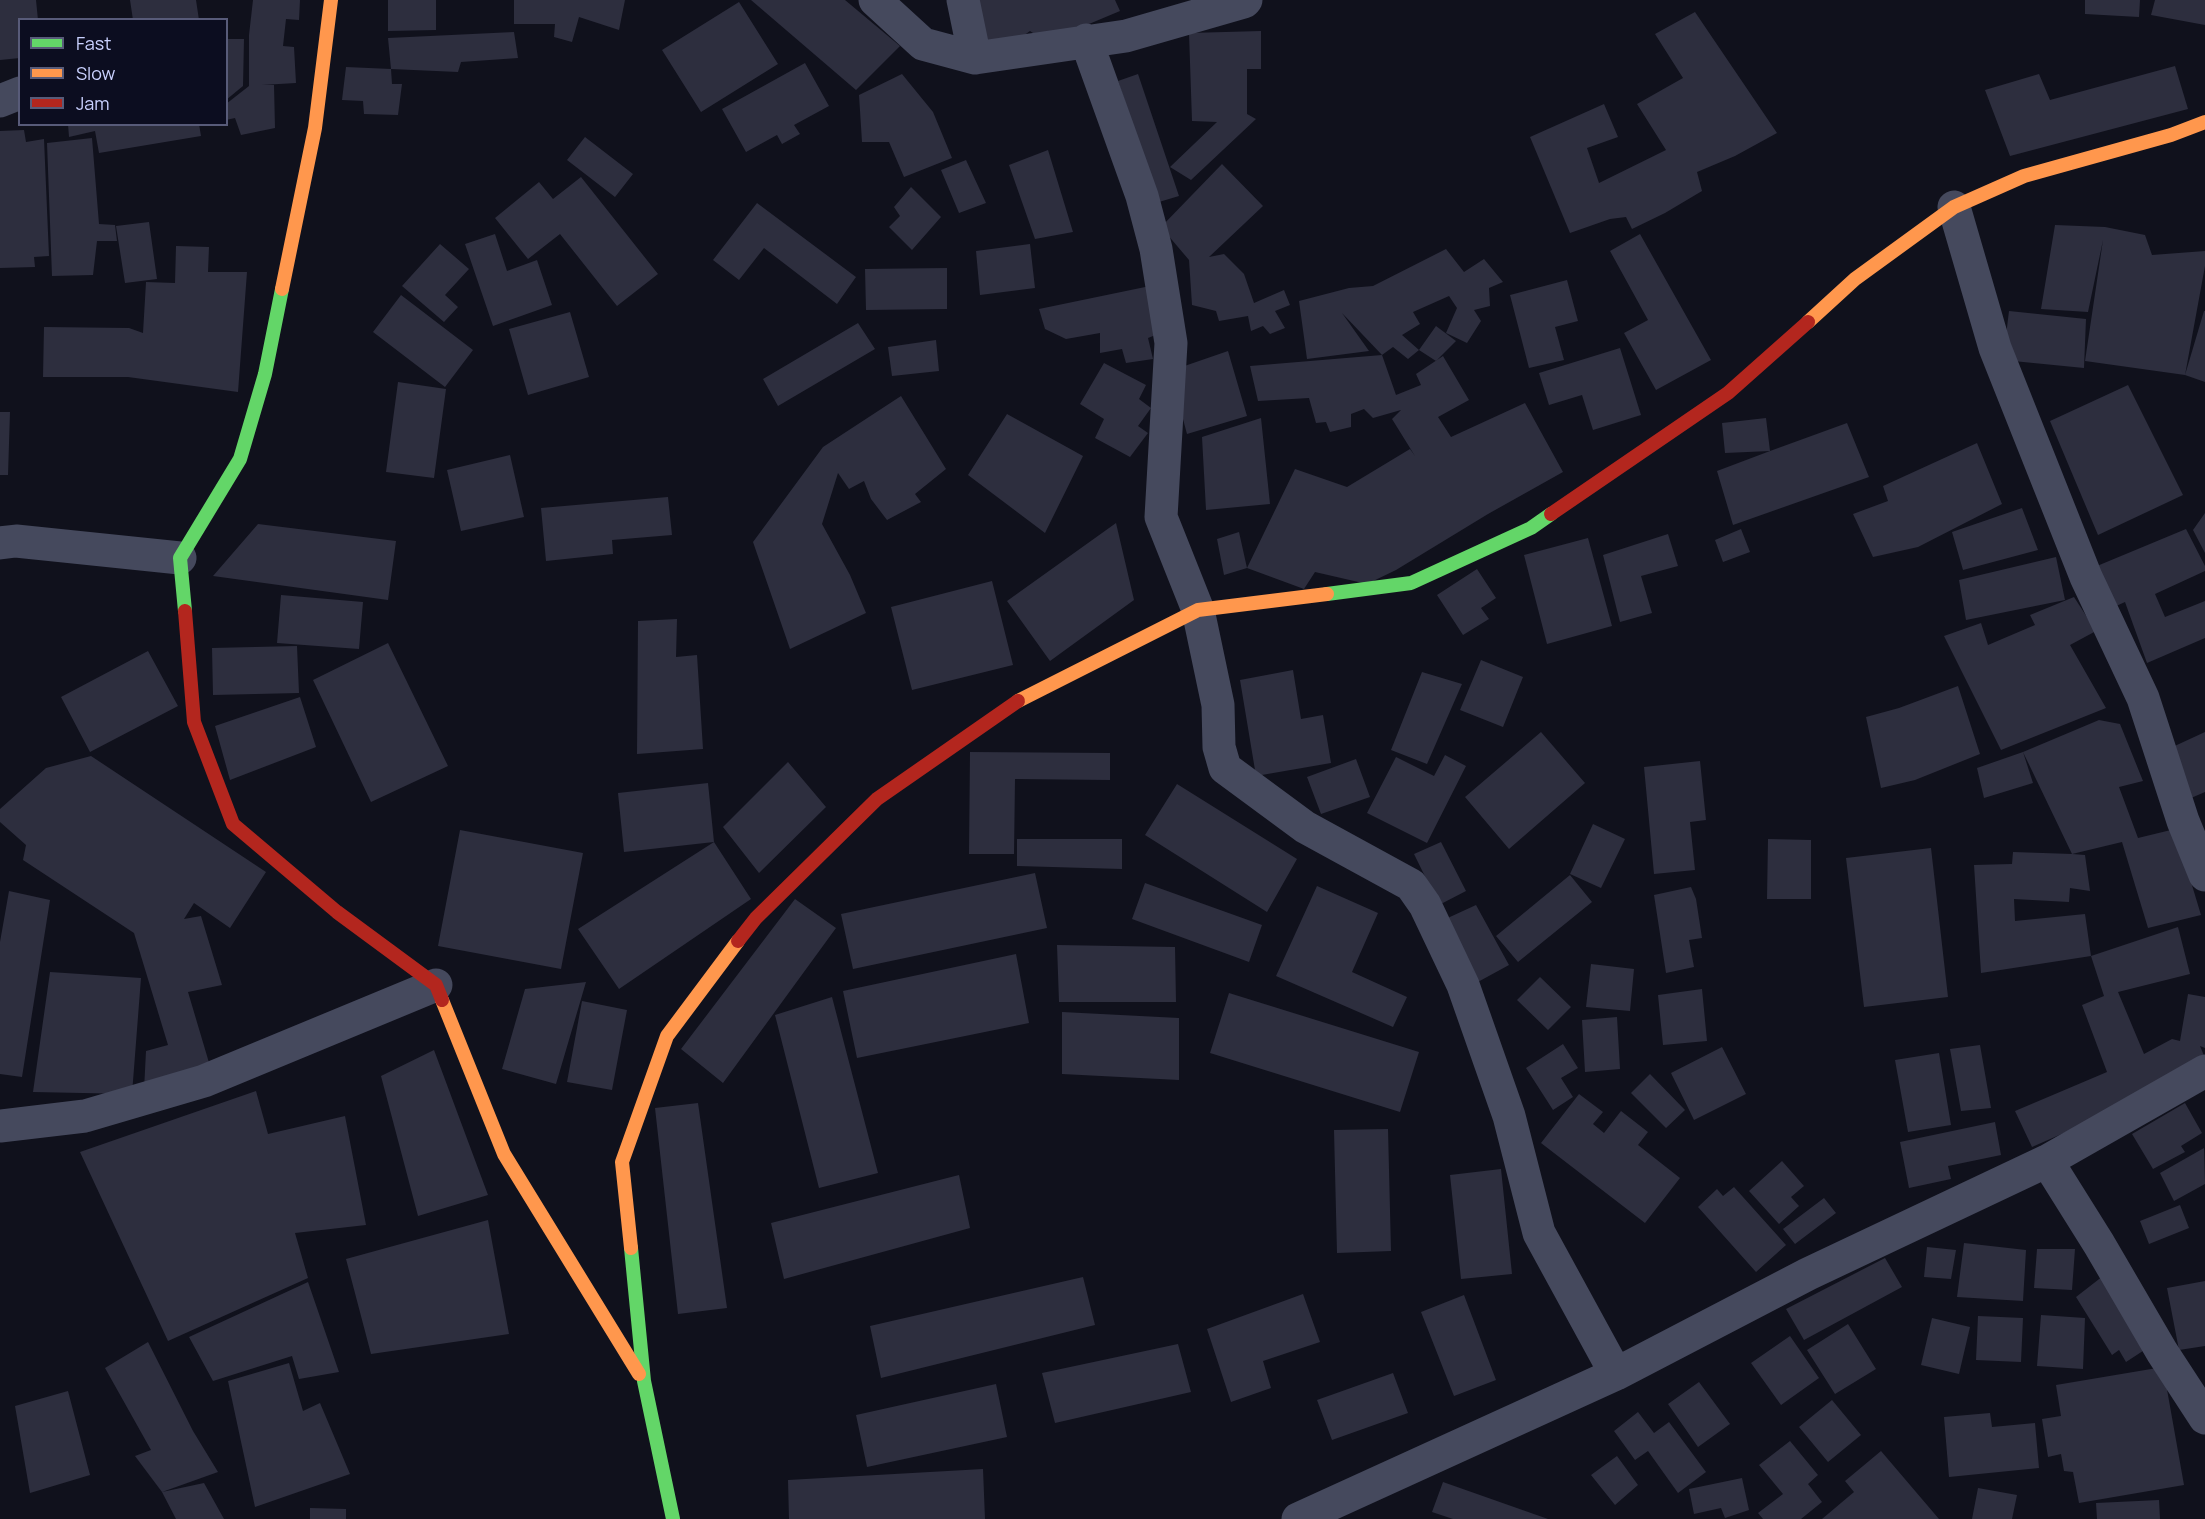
<!DOCTYPE html>
<style>
body{margin:0}
#map{position:relative;width:2205px;height:1519px;overflow:hidden;background:#10111c;font-family:Manrope,sans-serif}
canvas{display:block}
.legend{position:absolute;left:18px;top:18px;width:210px;height:108px;box-sizing:border-box;background:#0c0d20;border:2px solid #585b79;margin:0;padding:8px 10px;list-style:none;font-size:18px;color:#cad1ff}
.legend li{display:flex;align-items:center;gap:12px;height:30px}
.legend b{width:30px;border:2px solid #585b79}
</style>
<div id="map">
<canvas width="2205" height="1519"></canvas>
<ul class="legend">
<li><b style="height:8px;background:#63d668"></b>Fast</li>
<li><b style="height:8px;background:#ff974d"></b>Slow</li>
<li><b style="height:8px;background:#b3261e"></b>Jam</li>
</ul>
</div>
<script>
const ctx = document.querySelector('canvas').getContext('2d');
ctx.lineJoin = 'round';
function paint(path, color) {
  ctx.fillStyle = color;
  ctx.fill(path, 'evenodd');
}
function toPath(rows) {
  const path = new Path2D();
  for (const r of rows) {
    path.moveTo(r[0], r[1]);
    for (let i = 2; i < r.length; i += 2) path.lineTo(r[i], r[i + 1]);
  }
  return path;
}
function stroke(path, color, width, dash) {
  ctx.strokeStyle = color;
  ctx.lineWidth = width;
  ctx.lineCap = dash ? 'butt' : 'round';
  ctx.setLineDash(dash || []);
  ctx.stroke(path);
}
const building = toPath([
 [0,0,36,0,38,20,20,20,20,58,0,60],
 [130,0,196,0,199,20,133,20],
 [253,0,300,0,299,20,286,19,283,46,294,47,296,83,262,85,274,85,275,128,241,135,235,118,226,120,226,104,249,86,249,35],
 [388,0,436,0,436,30,388,31],
 [514,0,625,0,619,30,579,17,572,42,554,37,555,24,514,24],
 [751,0,845,0,900,46,856,90],
 [973,0,1115,0,1120,11,1046,42,1030,31,1005,49,979,39],
 [2085,0,2140,0,2139,17,2085,14],
 [2155,0,2205,0,2205,25,2151,15],
 [739,2,778,64,701,112,662,50],
 [1695,12,1777,133,1735,156,1697,172,1702,191,1665,213,1632,229,1626,217,1610,219,1570,233,1530,137,1604,104,1618,137,1587,148,1599,183,1666,150,1637,104,1683,78,1655,34],
 [1261,31,1261,69,1247,69,1247,114,1256,119,1191,180,1170,167,1217,122,1192,121,1189,33],
 [514,32,518,58,461,62,458,72,391,69,388,38],
 [226,39,244,39,243,86,226,100],
 [805,63,829,106,794,125,800,134,782,144,777,135,746,152,722,109],
 [2175,66,2188,109,2010,156,1985,90,2039,74,2050,100],
 [346,67,391,69,392,84,402,84,398,115,364,114,363,101,342,100],
 [902,74,933,112,952,158,904,177,889,142,862,142,859,95],
 [1138,74,1179,196,1159,202,1118,81],
 [68,124,199,124,201,136,99,153,95,131,69,137],
 [24,130,26,142,44,139,49,256,34,257,35,267,0,268,0,131],
 [585,137,633,174,615,197,567,160],
 [92,138,99,224,115,225,117,241,97,241,93,275,52,276,47,143],
 [1048,150,1073,232,1035,239,1009,165],
 [966,160,986,203,959,213,941,170],
 [1222,164,1263,206,1209,257,1224,254,1244,274,1254,303,1284,290,1290,305,1275,311,1285,328,1270,334,1263,326,1251,331,1248,316,1219,321,1216,311,1192,305,1189,260,1161,227],
 [581,177,658,274,617,306,560,234,528,259,495,218,539,182,553,199],
 [911,187,941,217,912,250,889,227,900,216,894,207],
 [757,203,856,277,837,304,764,248,739,280,713,260],
 [149,222,157,279,125,283,116,226],
 [2055,225,2105,227,2145,235,2152,255,2205,251,2205,266,2185,375,2085,361,2103,240,2088,312,2041,309],
 [495,234,507,271,537,260,552,305,493,326,465,244],
 [1640,234,1711,360,1656,390,1624,333,1648,320,1610,251],
 [440,244,469,269,445,295,458,307,444,322,402,286],
 [1030,244,1035,288,980,295,976,251],
 [176,246,209,247,208,272,247,272,238,392,128,377,43,377,44,327,129,328,143,333,146,282,175,283],
 [1446,249,1464,272,1484,259,1503,282,1489,288,1490,306,1474,310,1481,321,1467,343,1446,333,1457,308,1449,296,1413,312,1420,324,1402,335,1419,350,1408,359,1393,347,1382,355,1342,313,1369,351,1307,359,1299,301,1349,288,1373,286],
 [947,268,947,309,866,310,865,269],
 [1567,280,1578,321,1555,327,1564,360,1529,368,1510,295],
 [1150,286,1158,334,1148,338,1153,359,1126,363,1122,349,1100,353,1100,333,1066,339,1045,329,1039,309],
 [401,295,473,350,445,387,373,332],
 [2009,311,2086,319,2084,368,2003,360],
 [2204,311,2205,311,2205,382,2185,375],
 [570,312,589,377,528,395,509,329],
 [858,323,875,349,778,406,763,379],
 [1436,326,1456,341,1436,361,1419,350],
 [936,340,939,371,892,376,888,347],
 [1620,348,1641,415,1593,430,1582,395,1549,405,1539,373],
 [1228,351,1247,416,1187,434,1170,371],
 [1382,355,1396,395,1421,385,1416,374,1443,356,1469,400,1438,417,1451,437,1525,403,1563,472,1488,514,1396,570,1367,584,1315,572,1304,589,1247,568,1224,575,1217,539,1239,532,1247,568,1295,469,1347,487,1410,449,1415,456,1392,419,1401,410,1373,418,1364,409,1351,414,1351,427,1330,432,1326,422,1316,423,1309,398,1258,401,1250,366],
 [1104,363,1146,385,1139,399,1151,408,1138,426,1148,433,1130,457,1095,438,1104,419,1080,404],
 [398,382,446,389,434,478,386,472],
 [2128,385,2183,495,2098,535,2050,421],
 [901,396,946,469,915,494,921,502,887,520,871,499,864,481,849,489,838,473,822,524,850,575,866,613,790,649,753,542,823,447],
 [0,412,10,412,8,475,0,475],
 [1007,414,1083,456,1045,533,968,475],
 [1261,418,1270,504,1206,510,1202,437],
 [1766,418,1770,451,1847,423,1869,477,1733,525,1717,471,1770,451,1725,453,1722,423],
 [1977,443,2002,504,1918,547,1873,557,1853,514,1888,501,1883,486],
 [510,455,524,517,461,531,447,470],
 [668,497,672,535,612,540,613,554,546,561,541,508],
 [2022,508,2038,550,1963,570,1952,532],
 [2205,513,2205,553,2193,530],
 [1116,523,1134,600,1050,661,1007,601],
 [258,524,396,541,388,600,213,576],
 [1741,529,1750,552,1723,562,1715,540],
 [2186,529,2205,566,2205,571,2155,594,2165,617,2205,601,2205,638,2147,663,2125,602,2114,607,2097,566],
 [1668,534,1678,566,1641,576,1652,613,1620,622,1603,555],
 [1588,538,1612,626,1547,644,1524,555],
 [2056,557,2065,600,1966,620,1959,580],
 [1477,569,1496,598,1481,608,1489,619,1463,635,1437,595],
 [992,581,1013,665,912,690,891,607],
 [281,595,363,602,359,649,277,643],
 [2074,597,2096,631,2070,645,2106,708,2001,750,1944,636,1981,623,1988,645,2035,625,2030,615],
 [677,619,676,657,697,655,703,749,637,754,638,621],
 [388,643,448,766,371,802,313,680],
 [297,646,299,693,213,695,212,648],
 [148,651,178,706,90,752,61,697],
 [1481,660,1523,677,1503,727,1460,710],
 [1293,670,1301,719,1323,715,1331,763,1256,776,1240,680],
 [1422,672,1462,684,1427,764,1391,750],
 [1958,686,1980,754,1915,780,1881,788,1866,717,1899,708],
 [300,697,316,747,230,780,215,726],
 [2099,720,2120,724,2143,781,2119,787,2138,838,2175,829,2201,915,2148,928,2122,842,2072,854,2085,855,2090,891,2070,888,2069,902,2014,899,2015,921,2085,914,2091,956,1981,973,1974,865,2012,864,2013,852,2072,854,2023,752],
 [1541,732,1585,783,1509,849,1465,797],
 [2205,732,2205,792,2184,801,2166,750],
 [970,752,1110,753,1110,780,1015,779,1014,854,969,854],
 [2023,752,2033,783,1984,798,1977,768],
 [1445,755,1466,766,1427,843,1367,813,1396,757,1434,776],
 [91,756,266,872,230,928,194,903,184,919,201,916,222,985,188,992,210,1066,144,1090,146,1051,168,1045,134,933,23,860,26,845,0,822,0,809,46,768],
 [1356,759,1370,797,1321,814,1307,777],
 [1700,761,1706,820,1690,822,1695,870,1654,874,1644,767],
 [788,762,826,807,759,873,723,827],
 [708,783,714,842,751,899,619,989,578,929,714,842,624,852,618,793],
 [1177,784,1297,859,1267,912,1145,835],
 [1593,824,1625,839,1601,888,1570,874],
 [460,830,583,853,561,969,438,946],
 [1017,839,1122,839,1122,869,1017,866],
 [1768,839,1811,840,1811,899,1767,899],
 [1441,842,1466,891,1439,905,1414,854],
 [1931,848,1948,997,1864,1007,1846,858],
 [1035,873,1047,928,853,969,841,914],
 [1570,875,1592,902,1518,962,1496,936],
 [1145,883,1262,925,1249,962,1132,919],
 [1317,886,1378,913,1352,972,1407,997,1393,1027,1276,976],
 [1691,887,1696,899,1702,938,1689,940,1694,967,1666,973,1654,895],
 [9,891,50,900,22,1077,0,1074,0,942],
 [795,899,836,928,723,1083,681,1049],
 [1476,905,1509,965,1476,983,1439,922],
 [2178,927,2190,974,2118,992,2144,1054,2172,1039,2180,1041,2188,994,2205,997,2205,1048,2200,1046,2205,1058,2123,1107,2032,1147,2015,1111,2107,1072,2082,1005,2104,996,2091,956],
 [1057,945,1175,947,1176,1002,1059,1002],
 [1016,954,1029,1023,857,1058,843,991],
 [1591,964,1634,969,1630,1011,1586,1007],
 [50,972,141,978,132,1094,33,1092],
 [1540,977,1571,1007,1548,1030,1517,1000],
 [586,982,556,1084,502,1069,525,989],
 [1702,989,1707,1041,1663,1045,1658,995],
 [1229,993,1419,1052,1400,1112,1210,1053],
 [832,997,878,1173,819,1188,775,1015],
 [582,1001,627,1010,612,1090,567,1082],
 [1062,1012,1179,1018,1179,1080,1062,1074],
 [1617,1017,1620,1069,1585,1072,1582,1020],
 [1563,1044,1578,1068,1561,1078,1573,1097,1553,1110,1526,1068],
 [1980,1045,1991,1108,1961,1111,1950,1049],
 [1722,1047,1746,1094,1694,1120,1671,1073],
 [434,1050,488,1195,418,1216,381,1076],
 [1939,1053,1951,1125,1908,1132,1895,1060],
 [1650,1074,1685,1110,1666,1128,1631,1093],
 [256,1091,268,1134,345,1116,366,1225,295,1233,308,1278,168,1341,80,1152],
 [1579,1094,1603,1112,1593,1124,1604,1133,1621,1111,1648,1132,1638,1145,1680,1178,1645,1223,1541,1143],
 [698,1103,727,1308,678,1314,655,1108],
 [2185,1103,2202,1133,2181,1146,2185,1152,2153,1169,2132,1134],
 [1995,1122,2001,1155,1948,1166,1951,1179,1909,1188,1900,1142],
 [1388,1129,1391,1251,1337,1253,1334,1130],
 [2204,1148,2205,1184,2174,1201,2160,1173],
 [1782,1161,1804,1186,1791,1197,1799,1206,1779,1224,1749,1191],
 [1501,1169,1512,1274,1461,1279,1450,1175],
 [959,1175,970,1228,784,1279,771,1223],
 [1734,1187,1786,1245,1756,1272,1698,1207,1717,1189,1723,1196],
 [1824,1198,1836,1213,1795,1244,1783,1229],
 [2180,1205,2189,1228,2149,1244,2140,1221],
 [488,1220,509,1334,371,1354,346,1259],
 [1964,1243,2026,1250,2023,1301,1957,1297],
 [1927,1247,1956,1250,1951,1279,1924,1277],
 [2037,1249,2075,1249,2072,1290,2034,1288],
 [1885,1258,1902,1287,1804,1340,1786,1309],
 [2103,1276,2149,1347,2126,1362,2119,1350,2112,1355,2076,1297],
 [1083,1277,1095,1325,881,1378,870,1326],
 [2205,1281,2205,1346,2179,1350,2167,1288],
 [308,1282,339,1372,299,1379,292,1356,213,1381,189,1337],
 [1303,1294,1320,1342,1263,1361,1271,1388,1231,1402,1207,1329],
 [1464,1295,1496,1380,1454,1396,1421,1312],
 [2041,1315,2085,1318,2083,1369,2037,1366],
 [1978,1316,2023,1318,2021,1362,1976,1360],
 [1932,1318,1970,1327,1959,1374,1921,1365],
 [1848,1324,1876,1369,1835,1394,1807,1350],
 [1790,1336,1819,1378,1781,1405,1751,1363],
 [148,1342,193,1431,218,1472,162,1492,135,1456,151,1450,105,1368],
 [1178,1344,1191,1392,1055,1423,1042,1373],
 [289,1363,303,1411,320,1403,350,1474,255,1507,228,1381],
 [2163,1367,2184,1485,2079,1503,2073,1472,2064,1471,2061,1454,2048,1457,2042,1419,2061,1416,2056,1385],
 [1393,1373,1408,1413,1332,1440,1317,1400],
 [1699,1382,1730,1424,1698,1447,1668,1404],
 [996,1384,1007,1437,867,1467,856,1415],
 [68,1391,90,1475,30,1493,15,1406],
 [1832,1400,1861,1435,1828,1462,1799,1427],
 [1638,1412,1654,1433,1669,1422,1706,1472,1678,1493,1648,1451,1635,1460,1614,1431],
 [1990,1413,1992,1427,2035,1423,2039,1468,1949,1477,1944,1417],
 [1790,1441,1818,1475,1808,1484,1822,1502,1801,1519,1763,1519,1758,1513,1783,1494,1759,1465],
 [1881,1451,1939,1519,1822,1519,1854,1492,1845,1481],
 [1617,1456,1638,1485,1615,1505,1591,1475],
 [983,1469,985,1519,789,1519,788,1480],
 [1742,1478,1749,1510,1725,1518,1721,1508,1694,1514,1689,1489],
 [1443,1482,1548,1519,1453,1519,1432,1512],
 [204,1483,224,1519,176,1519,162,1492],
 [1978,1488,2017,1495,2012,1519,1972,1519],
 [2159,1500,2160,1519,2097,1519,2096,1503],
 [310,1508,346,1509,346,1519,310,1519]
]);
const street = toPath([
 [875,0,923,44,975,58,1126,36,1244,2,1246,0],
 [963,0,975,58],
 [1086,40,1142,196,1156,249,1171,343,1161,517,1198,610,1218,705,1219,747,1225,768,1305,827,1411,885,1425,905,1463,985,1509,1116,1539,1233,1616,1374],
 [0,101,20,93],
 [1954,207,1995,348,2086,577,2143,698,2183,821,2205,875],
 [0,543,16,541,180,558],
 [0,1126,85,1116,204,1081,436,985],
 [2047,1161,2099,1244,2162,1352,2205,1418],
 [1298,1519,1616,1374,1808,1274,2047,1161,2205,1071]
]);
const fast = toPath([
 [1327,594,1411,583,1531,528,1551,514],
 [185,611,180,558,240,459,265,374,282,289],
 [631,1248,644,1381,673,1519]
]);
const slow = toPath([
 [282,289,315,128,331,0],
 [1808,322,1855,279,1954,207,2024,176,2171,135,2205,122],
 [1018,701,1198,610,1327,594],
 [442,1000,504,1154,639,1374],
 [631,1248,622,1162,667,1036,738,941]
]);
const jam = toPath([
 [1551,514,1728,393,1808,322],
 [185,611,194,722,233,824,337,912,436,985,442,1000],
 [738,941,756,918,877,799,1018,701]
]);
paint(building, '#2d2e3e');
stroke(street, '#45495d', 33);
stroke(fast, '#63d668', 14);
stroke(slow, '#ff974d', 14);
stroke(jam, '#b3261e', 14);
</script>
